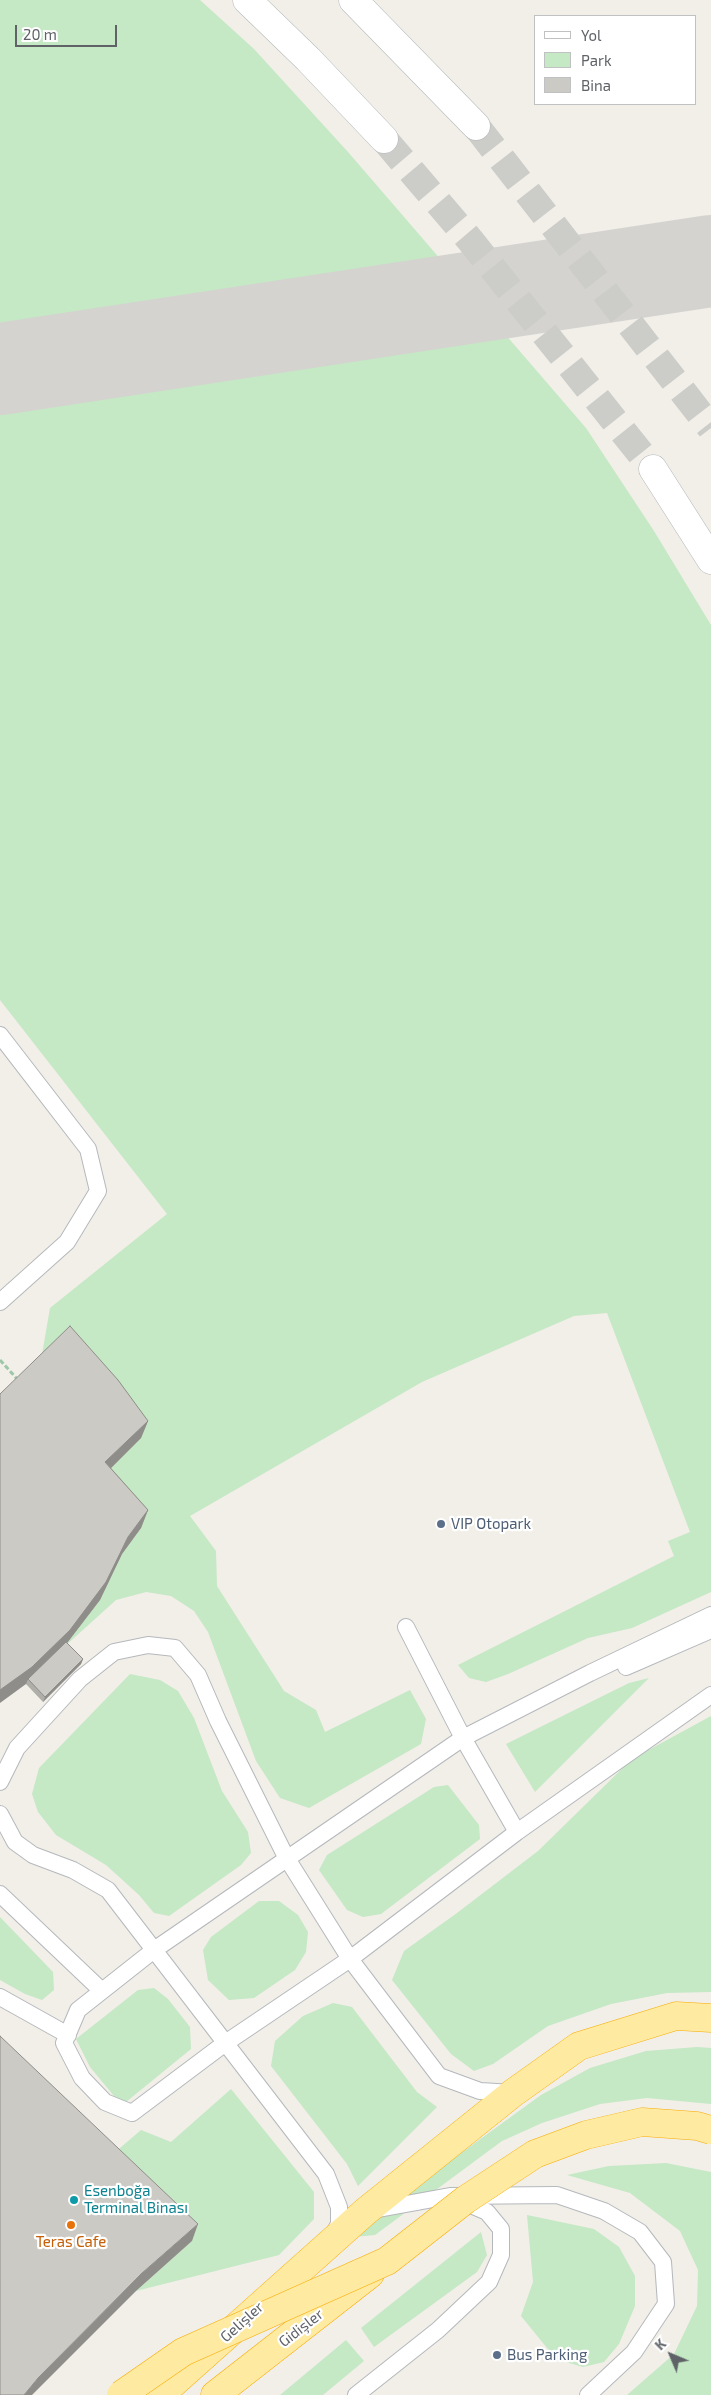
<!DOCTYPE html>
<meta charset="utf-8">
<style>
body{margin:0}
#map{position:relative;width:711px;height:2395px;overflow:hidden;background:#f1efe8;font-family:"Exo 2",sans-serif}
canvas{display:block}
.legend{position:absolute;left:534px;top:15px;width:162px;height:90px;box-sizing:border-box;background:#fff;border:1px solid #bfc1c3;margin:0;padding:6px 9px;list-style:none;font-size:15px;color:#5f6368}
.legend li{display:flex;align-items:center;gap:10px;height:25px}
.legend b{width:25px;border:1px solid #bfc1c3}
.north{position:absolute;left:646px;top:2330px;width:50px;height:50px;-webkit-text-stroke:4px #fff;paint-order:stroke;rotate:315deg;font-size:14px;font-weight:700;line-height:20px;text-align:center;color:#5f6368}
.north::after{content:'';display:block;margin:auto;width:18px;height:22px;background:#5f6368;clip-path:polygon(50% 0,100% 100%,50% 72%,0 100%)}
.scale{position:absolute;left:15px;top:25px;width:102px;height:22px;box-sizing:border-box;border:2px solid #5f6368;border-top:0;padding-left:6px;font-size:15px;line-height:18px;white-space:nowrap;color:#5f6368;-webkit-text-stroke:4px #fff;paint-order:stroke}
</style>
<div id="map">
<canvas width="711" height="2395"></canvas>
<ul class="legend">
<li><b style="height:6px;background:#fff"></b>Yol</li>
<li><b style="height:14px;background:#c5e8c5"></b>Park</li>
<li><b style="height:14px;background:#cccac5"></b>Bina</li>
</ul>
<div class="north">K</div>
<div class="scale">20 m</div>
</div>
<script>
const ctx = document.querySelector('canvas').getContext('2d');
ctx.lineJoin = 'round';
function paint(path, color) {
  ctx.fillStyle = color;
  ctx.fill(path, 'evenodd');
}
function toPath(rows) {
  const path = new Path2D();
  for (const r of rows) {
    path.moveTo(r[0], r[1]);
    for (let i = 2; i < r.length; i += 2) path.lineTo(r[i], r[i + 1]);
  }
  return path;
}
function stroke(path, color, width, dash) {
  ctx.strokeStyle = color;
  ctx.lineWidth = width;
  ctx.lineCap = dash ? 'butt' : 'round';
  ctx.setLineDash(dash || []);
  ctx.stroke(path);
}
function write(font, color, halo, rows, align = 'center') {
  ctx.font = font + ' "Exo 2",sans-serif';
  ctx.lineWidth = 4.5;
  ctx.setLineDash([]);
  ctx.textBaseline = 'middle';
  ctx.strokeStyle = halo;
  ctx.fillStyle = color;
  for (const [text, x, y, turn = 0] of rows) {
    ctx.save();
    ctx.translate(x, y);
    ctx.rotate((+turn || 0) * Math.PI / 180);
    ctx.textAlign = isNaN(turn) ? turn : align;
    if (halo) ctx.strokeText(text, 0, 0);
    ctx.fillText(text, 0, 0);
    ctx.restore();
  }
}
const green = toPath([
 [0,0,200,0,254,49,348,152,586,428,654,531,711,625,711,1592,632,1628,588,1638,508,1674,486,1682,469,1678,458,1665,674,1556,668,1541,690,1532,607,1313,574,1316,422,1382,190,1516,216,1551,217,1586,284,1691,316,1710,325,1732,410,1690,426,1719,421,1744,309,1808,280,1798,256,1761,208,1632,194,1611,171,1596,146,1592,116,1600,64,1647,100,1600,122,1554,141,1528,40,1366,50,1308,167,1214,0,1000],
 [130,1674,160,1680,178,1691,194,1718,222,1791,248,1832,251,1853,241,1865,169,1916,154,1913,139,1895,106,1865,56,1835,38,1812,32,1794,39,1768],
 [649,1678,535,1792,506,1744,629,1683],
 [711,1716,711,1992,667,1993,611,2004,548,2026,493,2064,474,2071,451,2054,392,1980,404,1951,457,1913,538,1851,632,1759],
 [448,1785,479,1825,480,1839,381,1914,363,1917,347,1910,319,1870,327,1855,434,1787],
 [259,1901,279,1901,298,1915,308,1932,306,1952,295,1970,254,1998,229,2000,208,1980,203,1950,211,1937],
 [0,1917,53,1972,54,1990,42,2000,25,1994,0,1980],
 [154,1988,168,1999,190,2027,191,2049,126,2102,114,2096,90,2067,76,2039,138,1990],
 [333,2003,352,2007,417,2092,437,2107,358,2186,347,2164,271,2066,275,2041,303,2016],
 [697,2047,711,2048,711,2104,647,2098,600,2104,542,2123,502,2141,375,2235,344,2238,541,2095,590,2068,646,2051],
 [231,2089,314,2192,314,2219,279,2255,136,2291,192,2241,106,2160,141,2130,171,2142],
 [666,2163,711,2172,711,2395,627,2395,674,2354,697,2306,698,2270,680,2231,630,2193,567,2175,609,2166],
 [527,2215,594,2229,619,2247,635,2276,635,2306,619,2344,604,2362,583,2367,556,2359,521,2316,533,2282],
 [481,2232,487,2255,477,2272,374,2347,361,2328],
 [346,2340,364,2361,323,2395,280,2395]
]);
const taxiway = toPath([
 [0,369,711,261]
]);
const tertiaryTunnel = toPath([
 [476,126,711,428],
 [384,139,470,240,653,469]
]);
const path = toPath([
 [0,1360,18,1380]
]);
const service = toPath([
 [0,1035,88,1149,98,1191,67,1242,0,1302],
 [711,1615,590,1673,463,1738,154,1950,78,2010,64,2043,82,2078,105,2102,132,2113,224,2044,350,1959,517,1832,711,1695],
 [406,1627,463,1738,517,1832],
 [626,1667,711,1630],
 [0,1782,17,1748,80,1679,114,1652,148,1645,175,1648,198,1675,218,1721,286,1857,350,1959,439,2076,480,2091,513,2093],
 [0,1814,15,1842,33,1855,73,1870,108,1890,326,2174,339,2207,339,2224,332,2237],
 [0,1894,102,1991],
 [0,1997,68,2035],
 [373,2210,450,2196,557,2195,604,2211,640,2232,663,2262,666,2304,634,2352,588,2395],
 [356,2395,438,2330,489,2282,501,2255,501,2229,487,2212,457,2199]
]);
const tertiary = toPath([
 [247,0,308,59,384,139],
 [353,0,476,126],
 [653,469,711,560]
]);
const trunk = toPath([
 [160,2395,366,2211,513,2093,579,2046,676,2016,711,2018],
 [215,2395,370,2274]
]);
const trunkBridge = toPath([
 [121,2395,183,2352,387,2261,465,2200,535,2154,586,2135,642,2122,697,2126,711,2130]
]);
const wall = toPath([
 [0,1394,148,1421,141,1438,111,1468,148,1510,141,1528,122,1554,100,1600,67,1643,83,1659,81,1664,43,1702,26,1684]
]);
const shadedWall = toPath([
 [148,1421,141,1438,99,1480,105,1462],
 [148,1510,141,1528,122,1554,100,1600,64,1647,28,1679,26,1684,0,1703,0,1690,128,1537],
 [83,1659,81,1664,43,1702,45,1697],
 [198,2224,192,2241,136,2291,32,2395,24,2395,38,2378,142,2273]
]);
const building = toPath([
 [70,1326,118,1380,148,1421,105,1462,148,1510,128,1537,106,1582,70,1630,32,1667,0,1690,0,1394,70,1326],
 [66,1642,83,1659,45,1697,28,1679,66,1642],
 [0,2036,198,2224,142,2273,38,2378,24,2395,0,2395,0,2036]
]);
const markers = [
 [441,1524,5,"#5c6f8a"],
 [74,2200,5,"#0f9aa8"],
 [71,2225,5,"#e8710a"],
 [497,2355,5,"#5c6f8a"]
];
const serviceNames = [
 ["VIP Otopark",451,1524],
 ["Bus Parking",507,2355]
];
const cultureNames = [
 ["Esenboğa",84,2191],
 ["Terminal Binası",84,2208]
];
const foodNames = [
 ["Teras Cafe",71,2242]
];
const streetNames = [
 ["Gelişler",242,2322,-42],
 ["Gidişler",301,2328,-38]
];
paint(green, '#c5e8c5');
stroke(taxiway, '#d4d3d0', 92);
stroke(tertiaryTunnel, '#ccccc8', 28, [28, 14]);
stroke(service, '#b5b8bc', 18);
stroke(tertiary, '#b5b8bc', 29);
stroke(trunk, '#f9ab00', 29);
stroke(path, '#9cc7a9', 3, [5, 2.5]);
stroke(service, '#fff', 16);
stroke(tertiary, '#fff', 28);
stroke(trunk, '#feeaa1', 28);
stroke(trunkBridge, '#f9ab00', 29, []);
stroke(trunkBridge, '#feeaa1', 28);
paint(wall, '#afaea9');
paint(shadedWall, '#8f8d8a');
paint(building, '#cccac5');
stroke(building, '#8f8d8a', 1);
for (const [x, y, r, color] of markers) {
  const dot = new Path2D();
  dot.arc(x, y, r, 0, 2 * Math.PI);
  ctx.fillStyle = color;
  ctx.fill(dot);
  stroke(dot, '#fff', 2);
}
write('15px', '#4e5e75', '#fff', serviceNames, 'left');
write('15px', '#0d838f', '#fff', cultureNames, 'left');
write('15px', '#c56008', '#fff', foodNames);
write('15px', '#5f6368', '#fff', streetNames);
</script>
